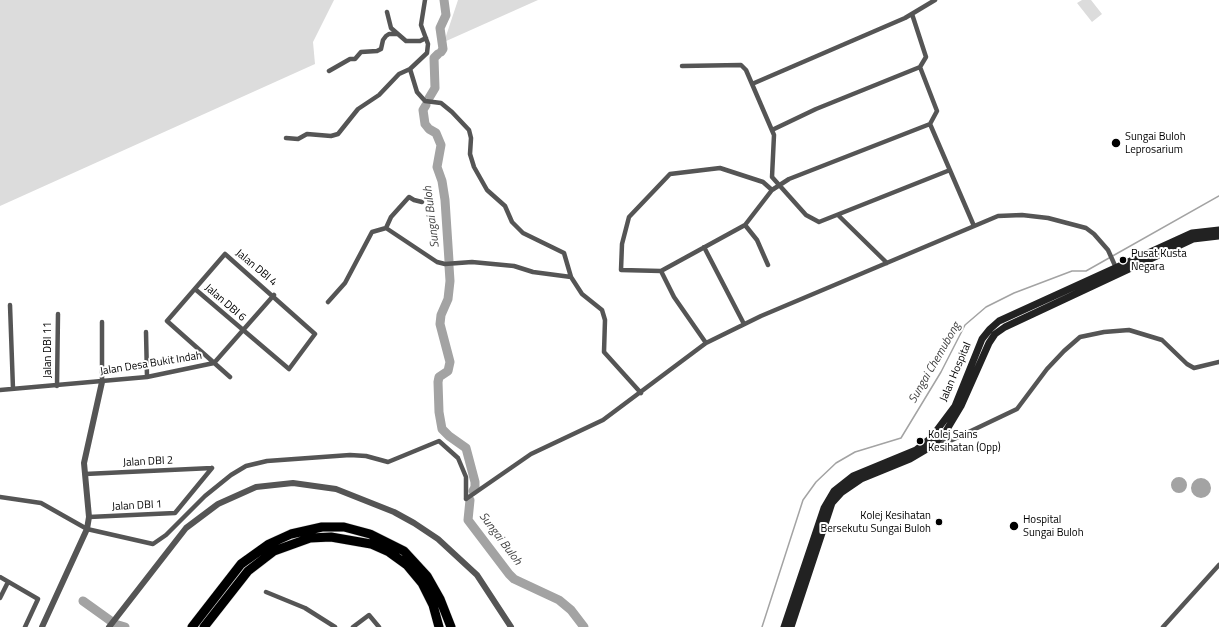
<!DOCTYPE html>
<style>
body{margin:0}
canvas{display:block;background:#fff}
</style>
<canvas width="1219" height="627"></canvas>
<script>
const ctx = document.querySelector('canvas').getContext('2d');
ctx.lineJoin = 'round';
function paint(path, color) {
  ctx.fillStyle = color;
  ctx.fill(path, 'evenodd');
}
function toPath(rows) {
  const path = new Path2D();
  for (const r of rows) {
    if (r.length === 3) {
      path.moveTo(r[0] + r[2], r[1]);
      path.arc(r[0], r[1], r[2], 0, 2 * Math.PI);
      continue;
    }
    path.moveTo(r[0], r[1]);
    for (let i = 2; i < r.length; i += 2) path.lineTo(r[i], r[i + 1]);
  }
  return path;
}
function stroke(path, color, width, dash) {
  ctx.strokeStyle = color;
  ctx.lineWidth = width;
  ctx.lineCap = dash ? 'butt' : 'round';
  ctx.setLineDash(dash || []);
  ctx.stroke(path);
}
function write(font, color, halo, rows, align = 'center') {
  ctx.font = font + ' "Titillium Web",sans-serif';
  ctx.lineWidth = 4;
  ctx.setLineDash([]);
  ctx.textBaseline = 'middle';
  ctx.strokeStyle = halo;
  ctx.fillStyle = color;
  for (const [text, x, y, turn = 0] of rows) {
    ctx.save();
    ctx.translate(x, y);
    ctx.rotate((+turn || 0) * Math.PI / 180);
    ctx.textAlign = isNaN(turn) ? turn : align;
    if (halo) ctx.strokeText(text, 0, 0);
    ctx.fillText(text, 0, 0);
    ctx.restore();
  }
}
const green = toPath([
 [0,0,334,0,313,42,315,64,0,206],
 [458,0,538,0,444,42],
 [1082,0,1091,0,1102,14,1092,22,1077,3]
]);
const water = toPath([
 [1179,485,8],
 [1201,488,10]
]);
const stream = toPath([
 [762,627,803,500,816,482,836,463,855,452,901,438,941,372,965,325,986,307,1014,293,1072,271,1086,271,1219,196]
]);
const river = toPath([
 [441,52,443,49,440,28,446,15,444,0],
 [429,98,435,88,434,58,438,54],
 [426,105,423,110,425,124,429,129,436,133,441,145,437,167,442,181,445,200,449,261],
 [449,266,450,281,448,299,441,315,440,324,450,362,448,371,439,377,438,382,439,412,442,429,449,436,466,448,475,482,475,487,473,491],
 [470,500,468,520,509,574,514,579,559,600,571,610,584,627],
 [83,601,115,624,125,627]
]);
const minor = toPath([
 [425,0,421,25,428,44,427,53,410,69,417,92,425,101,441,103,452,112,469,130,471,138,470,154,474,167,487,190,505,206,512,222,523,233,564,253,571,277,582,294,602,310,605,320,604,352,641,393],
 [387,12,391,28,406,41,420,41,426,38],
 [912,14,926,57,920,67,937,111,930,124,974,226],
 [682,66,741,65,746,70,774,135,772,177,806,215,819,222,950,170],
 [329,71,350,59,355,59,361,52,377,51,381,49,383,40,386,36,389,34,397,34],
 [752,84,905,18,935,0],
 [772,130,816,109,920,67],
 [286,138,298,139,307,134,331,136,338,134,358,109,379,95,399,74,410,69],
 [772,190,763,182,720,168,670,174,629,217,622,244,621,270,661,271,745,225,772,190,789,179,930,124],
 [838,215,887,263],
 [745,225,757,240,768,265],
 [386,228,391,217,409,197,414,200,422,202],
 [704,247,744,324],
 [661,271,674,297,706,343],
 [195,289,289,369,315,334,225,254,167,321,230,377],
 [328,302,345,283,372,232,386,228,437,262,445,264,472,262,514,266,533,272,571,277],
 [10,305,13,389],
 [146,332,147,377],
 [102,382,102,322],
 [57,386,58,314],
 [0,390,147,377,214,363,274,295],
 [937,441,952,440,1017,409,1047,369,1064,351,1080,337,1104,332,1129,330,1162,340,1187,364,1194,368,1219,362],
 [85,474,212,468],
 [0,497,41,503,87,529,153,544,166,535,205,496,231,475,246,466,267,461,350,455,366,456,388,462,439,441,458,458,466,477,466,499],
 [466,499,531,454,603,420,706,343,761,316,998,216,1022,215,1048,218,1086,228,1094,234,1108,250,1117,270],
 [89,517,175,513,212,468],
 [0,577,38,599,25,627],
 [266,592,305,608,335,627],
 [0,598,8,582],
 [353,627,369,615,379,627],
 [1163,627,1219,565]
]);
const tertiary = toPath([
 [42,627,87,529,89,517,84,463,102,382],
 [109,627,186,528,218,504,256,487,293,483,336,489,394,512,414,523,438,539,477,575,511,627]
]);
const secondary = toPath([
 [784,627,824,508,834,491,853,476,916,450,931,438,955,406,982,339,990,329,999,321,1192,233,1219,230],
 [791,627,832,503,842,492,861,479,910,459,932,446,946,431,961,406,989,343,995,334,1005,327,1193,239,1219,236]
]);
const motorway = toPath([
 [192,627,241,564,269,544,291,534,322,527,344,527,370,534,404,551,427,576,440,599,451,627],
 [204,627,248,571,274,551,310,538,331,537,371,544,389,552,407,565,422,583,433,605,439,627]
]);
const markers = [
 [1116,143,5,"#000"],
 [1123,260,4,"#000"],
 [920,441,4,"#000"],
 [939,522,4,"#000"],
 [1014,526,5,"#000"]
];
const poiNames = [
 ["Sungai Buloh",1125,137],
 ["Leprosarium",1125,150],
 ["Pusat Kusta",1131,254],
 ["Negara",1131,267],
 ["Kolej Sains",928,435],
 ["Kesihatan (Opp)",928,448],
 ["Kolej Kesihatan",931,516,"right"],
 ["Bersekutu Sungai Buloh",931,529,"right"],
 ["Hospital",1023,520],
 ["Sungai Buloh",1023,533]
];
const streetNames = [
 ["Jalan DBI 4",256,268,40],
 ["Jalan DBI 6",225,303,41],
 ["Jalan DBI 11",48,350,-90],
 ["Jalan Desa Bukit Indah",151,364,-9],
 ["Jalan Hospital",956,372,-67],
 ["Jalan DBI 2",148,462,-3],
 ["Jalan DBI 1",137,506,-3]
];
const waterNames = [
 ["Sungai Buloh",432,217,-97],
 ["Sungai Chemubong",935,363,-60],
 ["Sungai Buloh",500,539,53]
];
paint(green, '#dcdcdc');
paint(water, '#a3a3a3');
stroke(stream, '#a3a3a3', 1.5);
stroke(river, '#a3a3a3', 9);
stroke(motorway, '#dbdbdb', 10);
stroke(minor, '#555', 4.5);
stroke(tertiary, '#555', 6);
stroke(secondary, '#222', 7);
stroke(motorway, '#000', 9);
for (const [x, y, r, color] of markers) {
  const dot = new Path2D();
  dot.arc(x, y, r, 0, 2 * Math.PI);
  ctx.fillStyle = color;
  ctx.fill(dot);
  stroke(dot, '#fff', 1.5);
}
write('11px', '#000', '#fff', poiNames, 'left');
write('11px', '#000', '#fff', streetNames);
write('italic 12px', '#444', '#fff', waterNames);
</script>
